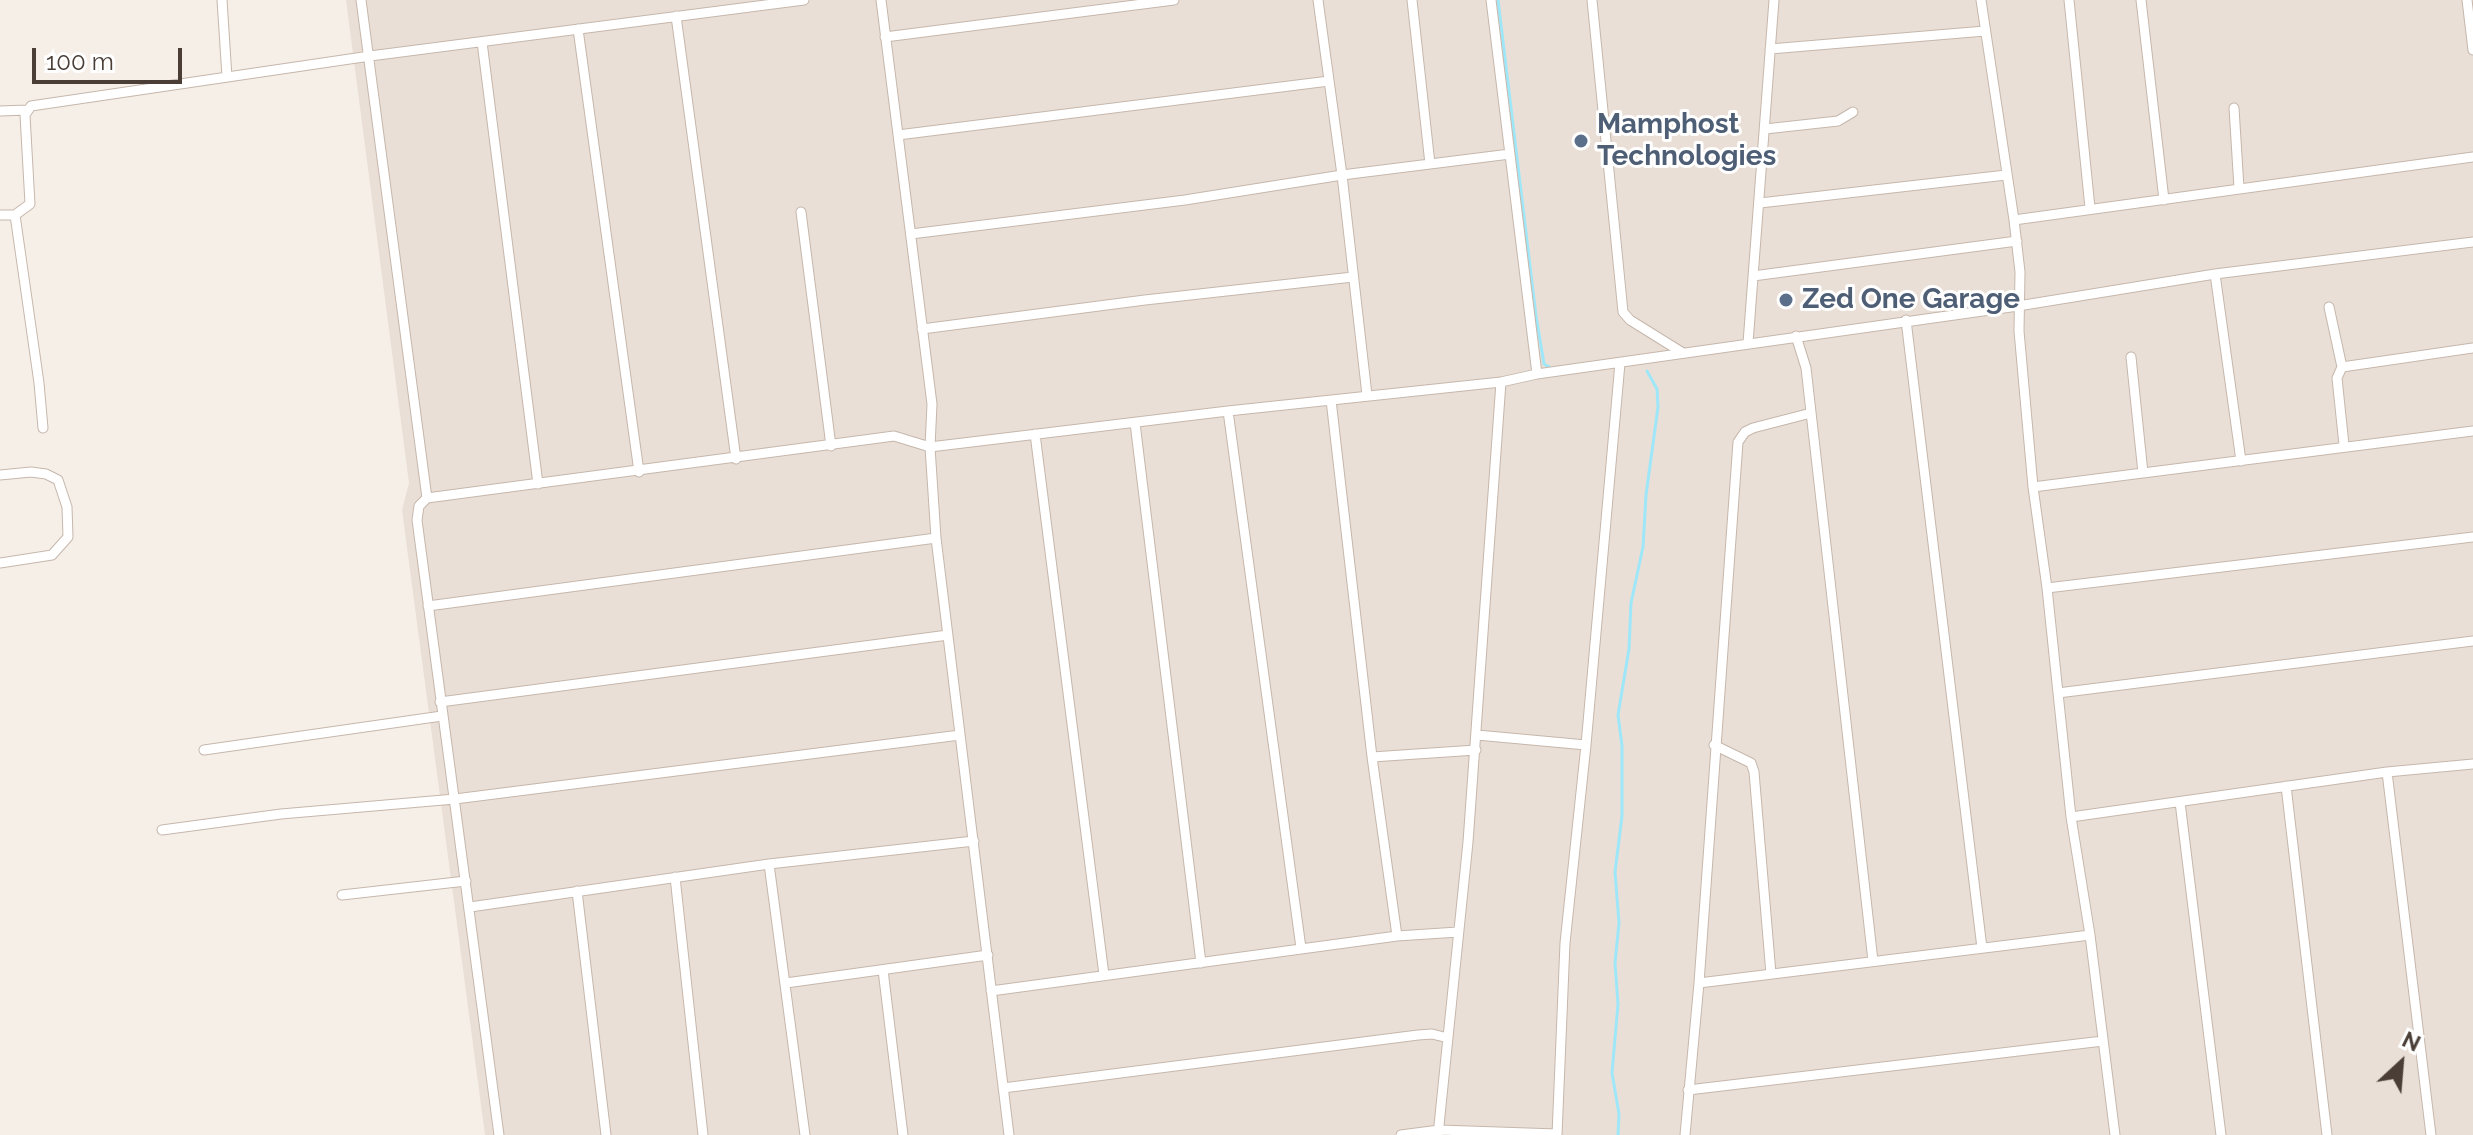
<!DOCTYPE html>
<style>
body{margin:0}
#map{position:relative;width:2473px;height:1135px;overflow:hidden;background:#f6efe8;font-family:Raleway,sans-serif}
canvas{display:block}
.north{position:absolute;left:2361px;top:1023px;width:80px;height:80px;-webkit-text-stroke:6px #fff;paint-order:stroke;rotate:26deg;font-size:22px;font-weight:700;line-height:32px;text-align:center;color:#4a3e36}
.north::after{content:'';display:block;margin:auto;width:28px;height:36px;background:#4a3e36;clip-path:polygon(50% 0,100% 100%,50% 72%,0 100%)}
.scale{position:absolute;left:32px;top:48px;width:150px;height:36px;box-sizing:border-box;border:4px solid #4a3e36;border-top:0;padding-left:10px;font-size:24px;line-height:28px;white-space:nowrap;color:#4a3e36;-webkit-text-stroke:6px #fff;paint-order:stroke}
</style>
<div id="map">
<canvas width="2473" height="1135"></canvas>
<div class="north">N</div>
<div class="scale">100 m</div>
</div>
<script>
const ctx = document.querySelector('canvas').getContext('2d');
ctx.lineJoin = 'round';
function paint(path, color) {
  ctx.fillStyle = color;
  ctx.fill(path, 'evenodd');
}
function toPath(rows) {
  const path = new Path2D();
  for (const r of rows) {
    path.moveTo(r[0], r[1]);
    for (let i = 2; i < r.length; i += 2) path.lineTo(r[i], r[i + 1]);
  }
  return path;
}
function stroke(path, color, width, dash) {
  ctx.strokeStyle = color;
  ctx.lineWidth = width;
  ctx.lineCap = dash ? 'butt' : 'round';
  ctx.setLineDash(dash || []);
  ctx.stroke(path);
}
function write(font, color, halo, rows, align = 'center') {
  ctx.font = font + ' Raleway,sans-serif';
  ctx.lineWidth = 6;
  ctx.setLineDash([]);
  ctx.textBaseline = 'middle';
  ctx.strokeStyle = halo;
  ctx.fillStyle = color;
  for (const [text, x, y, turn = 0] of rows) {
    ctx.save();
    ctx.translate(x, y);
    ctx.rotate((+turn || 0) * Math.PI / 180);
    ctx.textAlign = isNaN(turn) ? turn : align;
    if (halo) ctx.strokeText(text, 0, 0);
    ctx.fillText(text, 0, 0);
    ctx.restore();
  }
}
const residential = toPath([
 [346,0,2473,0,2473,1135,485,1135,402,510,409,483]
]);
const stream = toPath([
 [1498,0,1536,316,1544,364,1551,368],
 [1618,1135,1619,1114,1612,1073,1618,1004,1615,963,1619,923,1615,872,1622,816,1622,746,1618,715,1629,649,1631,603,1643,547,1646,495,1658,407,1657,389,1647,371]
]);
const minor = toPath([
 [222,0,227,77],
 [361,0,427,498,419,506,417,520,499,1135],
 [881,0,932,404,930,447,936,538,1009,1135],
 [1318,0,1342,175,1367,395],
 [1412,0,1430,164],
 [1491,0,1537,374],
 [1592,0,1623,312,1630,320,1683,353],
 [1981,0,2014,220],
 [2069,0,2090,208],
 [2141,0,2164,200],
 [2467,0,2473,50],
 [676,16,736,459],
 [578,29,639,472],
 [885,37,1174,0],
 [482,42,538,484],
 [1770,49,1985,31],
 [2234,108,2239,188],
 [0,111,27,110],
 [1765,129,1838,121,1853,112],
 [898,135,1329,81],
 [1760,203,2006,175],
 [801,212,831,446],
 [0,215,15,215],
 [911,234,1185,200,1342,175,1510,154],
 [2215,274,2241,461],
 [1753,276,2017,241],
 [2329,307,2342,367],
 [1906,320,1982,948],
 [922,329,1145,300,1353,277],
 [1796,336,1806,368,1873,961],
 [1748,343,1774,0],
 [2131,357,2143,473],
 [1331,400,1372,757,1397,936],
 [1228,411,1301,948],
 [1135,423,1201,963],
 [43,428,39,383,15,215,30,204,25,115,31,106,370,56,804,0],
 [1035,434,1104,975],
 [2344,445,2337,378,2342,367,2473,348],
 [0,475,31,472,46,474,58,480,67,507,68,537,52,555,0,563],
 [2033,487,2473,431],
 [427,498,894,436,930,447,1228,411,1501,382,1537,374,2018,306,2215,274,2473,242],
 [2047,588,2473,537],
 [428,606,936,538],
 [2058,693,2473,641],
 [440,702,948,635],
 [1477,735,1586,745],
 [1714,745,1751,763,1754,772,1771,974],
 [204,750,442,716],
 [1372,757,1476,750],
 [2387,772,2431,1135],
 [2286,786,2327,1135],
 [2180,802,2221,1135],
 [2071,817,2387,772,2473,764],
 [162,830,281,814,455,799,960,735],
 [769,864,805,1135],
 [675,877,703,1135],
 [577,891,606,1135],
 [342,895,466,881],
 [470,907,769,864,974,841],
 [883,970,903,1135],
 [786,983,988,955],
 [1699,983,2090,935],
 [991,991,1397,936,1458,932],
 [1003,1088,1418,1035,1432,1034,1448,1038],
 [1688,1090,2103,1041],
 [1401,1135,1439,1130,1557,1134],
 [1438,1135,1468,842,1501,382],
 [1557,1135,1565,943,1586,745,1620,363],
 [1685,1135,1699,983,1738,442,1745,432,1753,428,1811,413],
 [2115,1135,2090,935,2071,817,2047,588,2033,487,2019,331,2020,272,2014,220,2473,157]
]);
const markers = [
 [1581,141,8,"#5c6f8a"],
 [1786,300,8,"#5c6f8a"]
];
const serviceNames = [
 ["Mamphost",1597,125],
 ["Technologies",1597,157],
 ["Zed One Garage",1802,300]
];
paint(residential, '#eadfd6');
stroke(stream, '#9ee7f9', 3);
stroke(minor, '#c6b7ac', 11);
stroke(minor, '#fff', 9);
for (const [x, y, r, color] of markers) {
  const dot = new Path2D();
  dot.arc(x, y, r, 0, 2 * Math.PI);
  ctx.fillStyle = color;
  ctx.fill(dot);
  stroke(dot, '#fff', 3);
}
write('bold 28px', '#4e5e75', '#fff', serviceNames, 'left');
</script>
